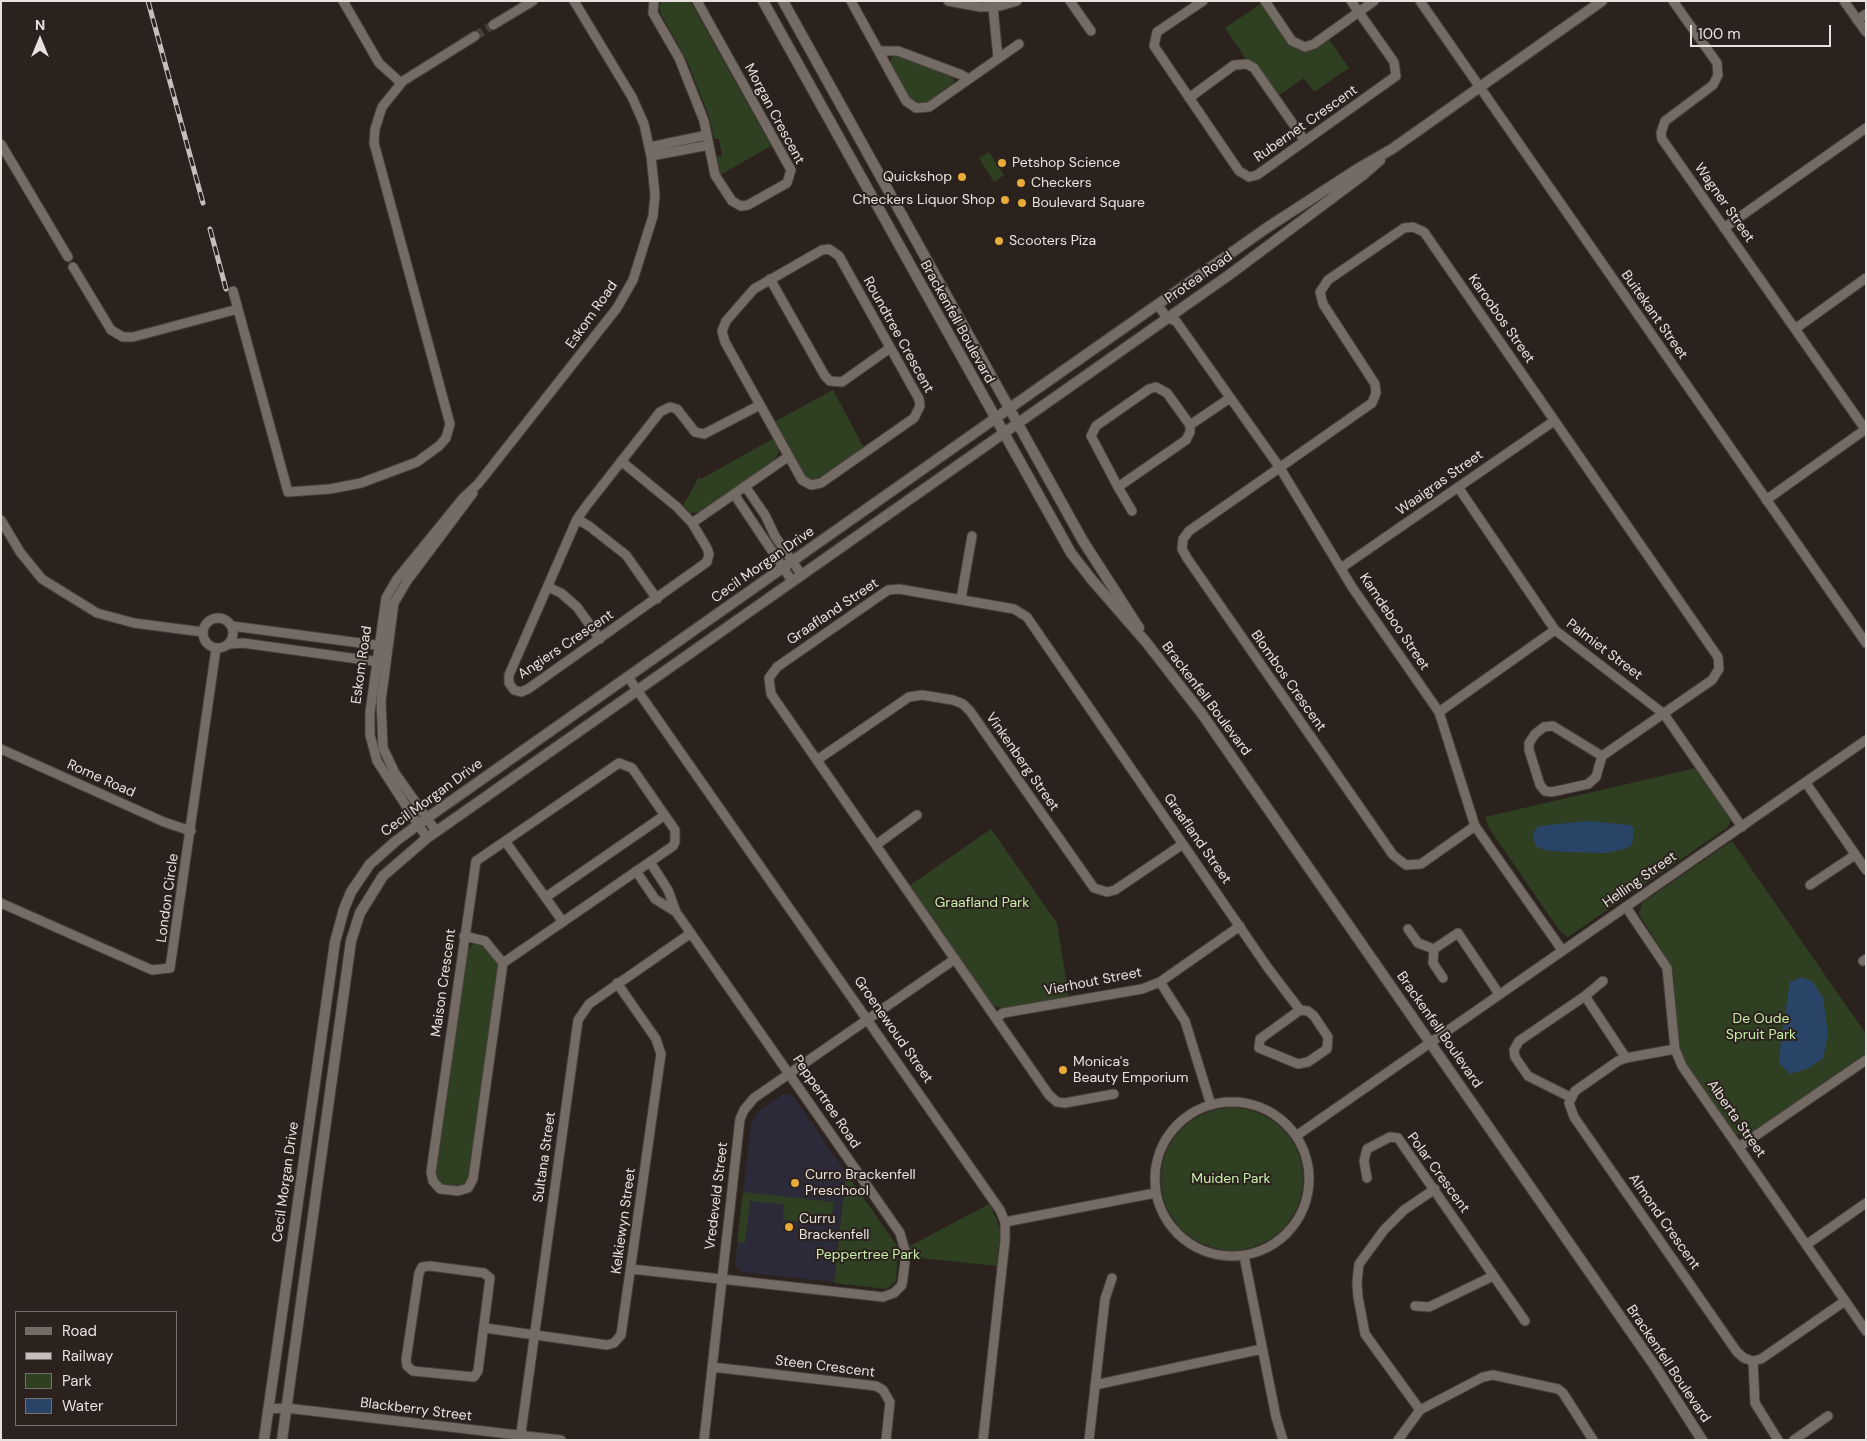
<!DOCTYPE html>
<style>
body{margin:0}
#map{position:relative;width:1867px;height:1441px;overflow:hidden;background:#2b221d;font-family:"DM Sans",sans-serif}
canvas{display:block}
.frame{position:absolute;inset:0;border:2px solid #e8e2df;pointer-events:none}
.legend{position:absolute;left:15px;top:1311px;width:162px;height:115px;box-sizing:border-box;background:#2b221d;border:1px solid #776f6b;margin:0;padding:6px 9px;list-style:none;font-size:15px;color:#e8e2df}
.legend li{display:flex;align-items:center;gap:10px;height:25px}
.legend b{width:25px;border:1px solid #776f6b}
.north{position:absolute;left:15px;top:15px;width:50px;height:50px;-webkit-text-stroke:4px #2b221d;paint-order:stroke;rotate:0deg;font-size:14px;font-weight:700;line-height:20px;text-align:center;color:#e8e2df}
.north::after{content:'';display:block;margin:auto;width:18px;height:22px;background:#e8e2df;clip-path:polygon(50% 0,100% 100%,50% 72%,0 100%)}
.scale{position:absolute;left:1690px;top:25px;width:141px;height:22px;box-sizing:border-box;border:2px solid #e8e2df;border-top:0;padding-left:6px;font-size:15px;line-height:18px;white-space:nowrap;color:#e8e2df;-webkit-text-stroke:4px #2b221d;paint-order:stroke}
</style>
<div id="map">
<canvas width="1867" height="1441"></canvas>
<div class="frame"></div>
<ul class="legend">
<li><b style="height:6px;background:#756b65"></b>Road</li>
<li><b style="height:6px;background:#c5bebb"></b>Railway</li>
<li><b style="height:14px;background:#2f4022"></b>Park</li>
<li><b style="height:14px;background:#294467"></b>Water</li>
</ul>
<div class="north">N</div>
<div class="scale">100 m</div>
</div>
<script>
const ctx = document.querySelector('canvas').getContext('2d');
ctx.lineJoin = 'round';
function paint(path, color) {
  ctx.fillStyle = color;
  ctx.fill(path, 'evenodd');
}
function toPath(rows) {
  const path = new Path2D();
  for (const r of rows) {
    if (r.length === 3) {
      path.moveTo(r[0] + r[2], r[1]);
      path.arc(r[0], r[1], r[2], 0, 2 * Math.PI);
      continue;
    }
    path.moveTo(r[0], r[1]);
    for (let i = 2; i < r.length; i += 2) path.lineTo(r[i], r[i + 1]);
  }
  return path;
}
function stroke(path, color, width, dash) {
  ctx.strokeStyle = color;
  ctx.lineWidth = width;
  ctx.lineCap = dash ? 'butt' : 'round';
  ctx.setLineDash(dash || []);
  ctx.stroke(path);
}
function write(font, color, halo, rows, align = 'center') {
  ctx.font = font + ' "DM Sans",sans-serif';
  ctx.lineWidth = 4;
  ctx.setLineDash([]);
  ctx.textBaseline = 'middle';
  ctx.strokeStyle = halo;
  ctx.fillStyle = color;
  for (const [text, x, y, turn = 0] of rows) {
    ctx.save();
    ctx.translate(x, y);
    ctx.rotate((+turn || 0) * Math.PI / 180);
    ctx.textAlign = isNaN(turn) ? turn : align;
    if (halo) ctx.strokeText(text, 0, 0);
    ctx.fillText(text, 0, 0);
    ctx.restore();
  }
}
const education = toPath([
 [783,1094,793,1095,846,1173,834,1282,741,1272,735,1264,751,1123,757,1112]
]);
const green = toPath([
 [662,1,690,1,771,146,720,175,715,157,722,156,719,139,714,139,709,116,686,59,660,12,659,6],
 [1262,3,1293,47,1308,51,1329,39,1349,68,1314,92,1304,78,1278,96,1255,64,1246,59,1225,28],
 [898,55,953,76,954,84,925,104,917,104,909,98,890,63,892,57],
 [989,152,1004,175,994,182,979,158],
 [833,390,864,448,814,481,805,477,774,422],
 [774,438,779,451,775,460,700,512,690,513,683,506,699,477,701,479],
 [1696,768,1731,818,1728,827,1568,937,1559,930,1489,828,1485,817],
 [991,829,1057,923,1069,997,1003,1008,993,1006,909,886],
 [1732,841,1866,1034,1866,1054,1744,1137,1734,1133,1685,1062,1680,1046,1672,967,1639,914,1642,903],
 [474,943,485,947,497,963,498,968,468,1179,461,1187,443,1185,437,1180,436,1173,467,950],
 [1232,1179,71],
 [846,1173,898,1247,896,1281,887,1289,834,1283],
 [743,1192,834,1202,832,1215,815,1213,814,1223,783,1220,784,1204,750,1201,745,1243,737,1242],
 [989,1204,997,1220,1000,1233,997,1266,911,1257,910,1246]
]);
const water = toPath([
 [1588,821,1631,825,1634,829,1632,845,1624,849,1605,853,1564,852,1544,850,1537,847,1534,841,1534,831,1539,826],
 [1801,977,1812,981,1823,998,1828,1035,1823,1058,1809,1068,1790,1074,1779,1063,1781,1039,1790,982]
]);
const minorTunnel = toPath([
 [475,36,493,25]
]);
const minor = toPath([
 [343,1,379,63,401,83],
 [654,1,653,13,679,58,704,121,715,175,732,201,741,206,748,205,787,183,791,170,697,1],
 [851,1,906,101,916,108,929,107,1019,44],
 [948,1,980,7,1000,6,1017,1],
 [1070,1,1091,31],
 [1203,1,1157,32,1154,46,1239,171,1249,177,1257,175,1396,76,1394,62,1351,1],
 [1265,1,1292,41,1305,47,1314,44,1374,1],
 [1420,1,1866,643],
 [1673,1,1717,63,1718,75,1713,85,1665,121,1661,133,1662,139,1865,429],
 [1844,1,1866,32],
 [993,7,998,58],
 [1857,20,1866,14],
 [493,25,533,1],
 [879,51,898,51,962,75,968,79],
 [1189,98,1234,65,1247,64,1254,68,1305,141],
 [1,144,68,257],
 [650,147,707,135],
 [651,156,709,145],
 [1724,228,1866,128],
 [829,249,839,256,919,399,920,406,914,418,821,483,811,485,802,480,725,342,722,331,726,321,754,289,822,250,829,249],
 [73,267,111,330,123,337,133,337,238,309],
 [770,279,825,376,830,381,842,382,890,348],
 [233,291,288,492,330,489,361,483,417,462,439,446,446,438,450,424,374,143,375,129,382,107,403,81,475,36],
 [1158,305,1167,318,1176,321,1280,468,1352,587,1439,712,1475,826,1562,950],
 [1795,329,1866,278],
 [1190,425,1167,393,1156,387,1149,389,1096,426,1091,436,1118,487,1186,440,1190,432,1190,425,1230,398],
 [621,461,677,507,692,523,707,548,709,554,707,562,528,689,521,692,514,690,509,683,509,675,577,519,587,505,660,412,670,407,677,409,695,432,704,434,760,405],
 [745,486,765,515,775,536,801,574],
 [1118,487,1132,511],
 [1458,487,1555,630,1664,714,1742,827],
 [734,494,792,581],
 [1766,500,1866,429],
 [577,519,589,526,626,555,657,599],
 [1,520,20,552,42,579,97,613,134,623,203,632],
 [692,523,789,456],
 [1341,568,1554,421],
 [548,587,561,593,577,607,600,639],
 [961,599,972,536],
 [218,633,15],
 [232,626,383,646],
 [230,644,243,643,380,662],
 [628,677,1000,1210,1005,1222,1005,1241,983,1440],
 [1439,712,1555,630],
 [1,749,164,822,191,831],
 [817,760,909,697,922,695,953,700,963,704,970,711,1094,888,1107,892,1115,890,1183,844],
 [619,763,632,768,675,830,675,842,673,846,503,963,473,1179,468,1188,458,1191,440,1189,433,1181,431,1172,476,861,619,763],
 [1806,783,1866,870],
 [1475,826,1421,864,1406,865,1393,855,1187,558,1182,549,1183,539,1189,531,1372,403,1376,393,1375,384,1323,304,1320,292,1328,280,1404,228,1413,227,1424,232,1718,657,1719,669,1712,680,1602,756,1596,777,1588,784,1552,792,1545,791,1540,785,1529,750,1529,743,1535,734,1544,727,1553,726,1602,756],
 [436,831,395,773,383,748,381,701,394,603,407,581,473,493],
 [427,838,377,761,370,735,370,712,386,598,397,579,463,498,478,484,617,308,633,280,653,216,655,195,651,156,644,124,632,97,574,1],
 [505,841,563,922],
 [876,845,917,815],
 [636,871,655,899,676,912],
 [1810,885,1855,855],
 [546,897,665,815],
 [1,903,152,970,170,968,216,649],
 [1626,907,1667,968,1675,1049,1682,1066,1866,1331],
 [1408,929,1418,943,1434,949],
 [464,936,485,941,503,963],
 [1863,961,1866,959],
 [1443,978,1433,963,1434,949,1458,933,1499,994],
 [1160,982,1185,1021,1211,1105],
 [1585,996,1603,981],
 [996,1018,1003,1013,1142,989,1160,982,1240,926],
 [1675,1049,1626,1058,1618,1061,1575,1091,1569,1103,1574,1117,1737,1352,1744,1358,1753,1361,1761,1359,1845,1301],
 [1114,1094,1065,1103,1057,1102,1049,1095,771,694,769,678,777,667,888,590,899,589,1014,609,1027,617,1268,968,1300,1010,1260,1039,1259,1048,1298,1064,1308,1062,1327,1049,1328,1037,1314,1016,1308,1011,1300,1010],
 [1570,1097,1528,1076,1515,1057,1514,1050,1519,1041,1585,996,1626,1058],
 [1232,1179,77],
 [1296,1136,1866,740],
 [1739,1147,1866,1060],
 [1367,1178,1364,1161,1367,1149,1390,1137,1398,1138,1525,1321],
 [1005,1222,1155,1193],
 [1806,1245,1866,1203],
 [1244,1256,1276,1417,1283,1440],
 [430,1266,484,1273,490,1278,478,1371,474,1377,413,1371,407,1366,406,1360,419,1273,422,1267,430,1266],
 [631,1269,883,1297,894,1293,902,1285,906,1254,900,1233,676,912,668,890,650,862],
 [1415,1306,1429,1307,1493,1276],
 [485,1328,607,1345,614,1343,621,1335,661,1054,656,1039,617,983],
 [1753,1361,1755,1403,1778,1440],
 [712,1367,876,1386,883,1390,890,1402,886,1440],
 [1095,1385,1262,1349],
 [268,1409,286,1408,561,1440],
 [1420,1410,1365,1334,1358,1297,1357,1282,1359,1264,1384,1230,1404,1210,1435,1189],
 [520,1440,578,1020,589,1004,691,933],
 [704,1440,740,1119,744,1110,754,1098,955,959],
 [1089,1440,1105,1299,1112,1278],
 [1398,1440,1420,1410,1483,1377,1493,1375,1558,1389,1563,1393,1593,1440],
 [1794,1440,1828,1416]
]);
const tertiary = toPath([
 [763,1,1071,553,1092,580,1146,642,1202,714,1656,1368,1702,1440],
 [783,1,1083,541,1139,628],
 [264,1440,335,942,344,909,351,892,370,864,396,841,427,818,1027,396,1268,227,1359,168,1392,149,1602,1],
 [282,1440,351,941,360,913,383,876,427,838,1229,275,1363,175,1380,160]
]);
const rail = toPath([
 [148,1,203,203],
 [210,229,226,289]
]);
const markers = [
 [1002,163,5,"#e8ab37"],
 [962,177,5,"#e8ab37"],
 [1021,183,5,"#e8ab37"],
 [1005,200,5,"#e8ab37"],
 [1022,203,5,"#e8ab37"],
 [999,241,5,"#e8ab37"],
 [1063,1070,5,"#e8ab37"],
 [795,1183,5,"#e8ab37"],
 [789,1227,5,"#e8ab37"]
];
const streetNames = [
 ["Morgan Crescent",774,114,62],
 ["Rubernet Crescent",1306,124,-35],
 ["Wagner Street",1724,203,55],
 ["Protea Road",1199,278,-35],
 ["Eskom Road",592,315,-55],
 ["Buitekant Street",1654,315,55],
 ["Karoobos Street",1501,319,55],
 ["Brackenfell Boulevard",957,322,61],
 ["Roundtree Crescent",898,335,61],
 ["Waaigras Street",1440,483,-35],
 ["Cecil Morgan Drive",763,565,-35],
 ["Graafland Street",833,612,-34],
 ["Kamdeboo Street",1394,622,56],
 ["Angiers Crescent",566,645,-34],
 ["Palmiet Street",1604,650,37],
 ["Eskom Road",362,665,-82],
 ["Blombos Crescent",1288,681,55],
 ["Brackenfell Boulevard",1206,699,53],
 ["Vinkenberg Street",1022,762,55],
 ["Rome Road",101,779,24],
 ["Cecil Morgan Drive",432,798,-36],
 ["Graafland Street",1197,839,55],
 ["Helling Street",1640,880,-35],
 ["London Circle",168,898,-82],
 ["Vierhout Street",1093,982,-11],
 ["Maison Crescent",444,983,-82],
 ["Groenewoud Street",893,1030,55],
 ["Brackenfell Boulevard",1439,1030,55],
 ["Peppertree Road",826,1102,56],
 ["Alberta Street",1736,1119,55],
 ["Sultana Street",545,1157,-82],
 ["Polar Crescent",1438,1173,54],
 ["Cecil Morgan Drive",286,1182,-82],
 ["Vredeveld Street",717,1196,-83],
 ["Kelkiewyn Street",624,1221,-82],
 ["Almond Crescent",1664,1222,55],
 ["Brackenfell Boulevard",1668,1364,56],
 ["Steen Crescent",825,1367,7],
 ["Blackberry Street",416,1410,7]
];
const poiNames = [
 ["Petshop Science",1012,163],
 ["Quickshop",952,177,"right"],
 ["Checkers",1031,183],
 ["Checkers Liquor Shop",995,200,"right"],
 ["Boulevard Square",1032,203],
 ["Scooters Piza",1009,241],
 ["Monica's",1073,1062],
 ["Beauty Emporium",1073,1078],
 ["Curro Brackenfell",805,1175],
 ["Preschool",805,1191],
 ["Curru",799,1219],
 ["Brackenfell",799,1235]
];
const parkNames = [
 ["Graafland Park",982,903],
 ["De Oude",1761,1019],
 ["Spruit Park",1761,1035],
 ["Muiden Park",1231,1179],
 ["Peppertree Park",868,1255]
];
paint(education, '#2c2939');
paint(green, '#2f4022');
paint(water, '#294467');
stroke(minorTunnel, '#473f3a', 9, [9, 4.5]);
stroke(minor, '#463f3b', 11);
stroke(tertiary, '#463f3b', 12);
stroke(minor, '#756b65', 9);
stroke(tertiary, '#756b65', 10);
stroke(rail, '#c5bebb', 5);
stroke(rail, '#2b221d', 3, [9]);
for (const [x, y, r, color] of markers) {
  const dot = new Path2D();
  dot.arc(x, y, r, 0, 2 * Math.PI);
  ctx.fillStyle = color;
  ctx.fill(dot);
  stroke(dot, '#2b221d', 2);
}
write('14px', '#e8e2df', '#2b221d', streetNames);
write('14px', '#e8e2df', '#2b221d', poiNames, 'left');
write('14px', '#c6eeaa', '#2b221d', parkNames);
</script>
